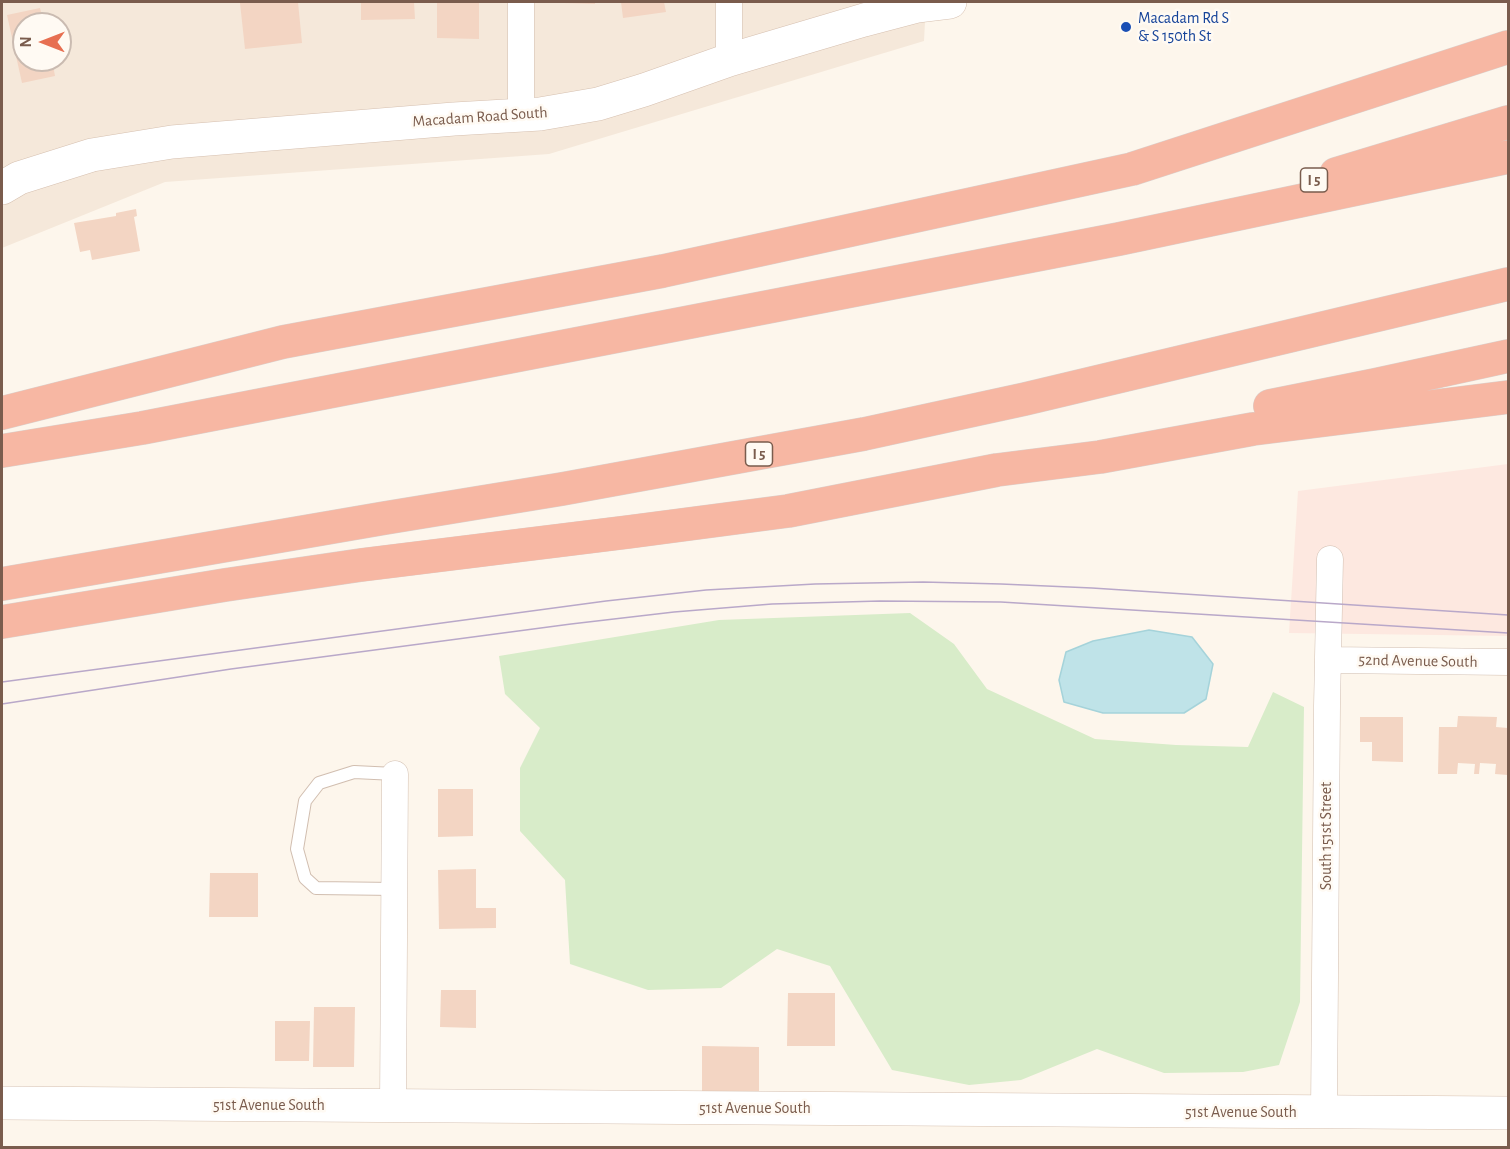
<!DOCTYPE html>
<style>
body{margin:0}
#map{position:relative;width:1510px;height:1149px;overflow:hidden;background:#fdf6ec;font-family:"Alegreya Sans",sans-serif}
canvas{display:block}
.frame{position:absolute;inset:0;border:3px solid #7a5c4d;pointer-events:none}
.north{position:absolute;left:12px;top:12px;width:60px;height:60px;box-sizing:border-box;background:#fffaf3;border:2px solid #cabbb1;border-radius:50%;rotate:270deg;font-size:16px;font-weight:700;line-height:24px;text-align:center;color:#7a5c4d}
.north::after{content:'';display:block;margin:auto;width:21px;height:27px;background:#e76f51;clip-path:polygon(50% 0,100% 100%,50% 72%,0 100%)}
</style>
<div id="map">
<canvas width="1510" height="1149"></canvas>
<div class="frame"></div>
<div class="north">N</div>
</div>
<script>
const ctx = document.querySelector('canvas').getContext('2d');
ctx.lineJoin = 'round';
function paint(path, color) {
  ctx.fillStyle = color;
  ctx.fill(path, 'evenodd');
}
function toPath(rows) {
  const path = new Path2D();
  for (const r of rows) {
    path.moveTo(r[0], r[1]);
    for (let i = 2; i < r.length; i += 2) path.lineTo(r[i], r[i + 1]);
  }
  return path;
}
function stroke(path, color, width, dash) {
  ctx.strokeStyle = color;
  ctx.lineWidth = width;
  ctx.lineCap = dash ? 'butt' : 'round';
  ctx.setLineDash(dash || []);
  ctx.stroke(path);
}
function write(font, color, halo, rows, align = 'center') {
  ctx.font = font + ' "Alegreya Sans",sans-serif';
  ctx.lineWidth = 5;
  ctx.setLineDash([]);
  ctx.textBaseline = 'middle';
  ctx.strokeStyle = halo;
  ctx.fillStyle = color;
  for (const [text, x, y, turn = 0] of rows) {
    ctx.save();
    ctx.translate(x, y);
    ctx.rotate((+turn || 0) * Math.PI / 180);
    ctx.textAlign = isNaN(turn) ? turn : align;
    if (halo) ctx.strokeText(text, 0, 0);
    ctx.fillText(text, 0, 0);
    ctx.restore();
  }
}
const residential = toPath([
 [2,2,926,2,924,41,549,154,165,182,2,248],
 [24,24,60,24,60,60,24,60]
]);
const commercial = toPath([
 [1508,464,1508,636,1289,633,1298,491]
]);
const green = toPath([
 [910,613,954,644,987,689,1095,739,1176,745,1248,747,1273,692,1304,707,1300,1002,1279,1065,1243,1072,1164,1073,1097,1049,1021,1080,969,1085,892,1070,830,966,777,949,721,988,648,990,570,964,565,880,520,831,520,768,540,728,505,694,499,656,719,620]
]);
const water = toPath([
 [1149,630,1192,637,1213,664,1206,699,1184,713,1103,713,1064,702,1059,680,1066,652,1093,641,1149,630]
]);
const building = toPath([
 [253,2,298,2,302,43,245,49,240,3],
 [361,2,414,2,415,19,361,20],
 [437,2,479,2,479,39,437,38],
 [564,2,595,2,595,4,564,3],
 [621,2,664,2,666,12,623,18],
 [40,8,44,24,24,24,24,60,52,60,55,76,22,83,7,15],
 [136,209,137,216,134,217,140,251,92,260,90,250,80,252,74,223,116,216,116,213],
 [1458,716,1497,717,1496,727,1508,728,1508,775,1495,774,1496,764,1480,763,1479,774,1474,774,1475,764,1458,763,1457,774,1438,774,1439,727,1457,727],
 [1360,717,1403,717,1403,762,1372,761,1372,742,1360,742],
 [438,789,473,789,473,836,438,837],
 [476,869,476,908,496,908,496,928,439,929,438,870],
 [210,873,258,873,258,917,209,917],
 [441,990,476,990,476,1028,440,1027],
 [788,993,835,993,835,1046,787,1046],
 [314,1007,355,1007,354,1067,313,1067],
 [275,1021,310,1021,309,1061,275,1061],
 [702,1046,759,1047,759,1092,702,1091]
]);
const lane = toPath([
 [395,889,316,888,305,878,297,849,305,801,319,783,354,772,395,774]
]);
const street = toPath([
 [729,60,729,2],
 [521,115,521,2],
 [1328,660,1508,662],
 [393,1106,395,774],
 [1324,1113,1327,706,1330,559]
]);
const secondary = toPath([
 [2,188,19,178,92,155,172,142,454,119,540,114,598,104,644,90,729,60,864,20,917,6,950,2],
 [2,1103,1508,1113]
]);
const highway = toPath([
 [1336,174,1508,122],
 [1270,406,1375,385,1508,356],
 [2,413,283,342,663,271,1132,169,1508,47],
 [2,451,142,428,1119,239,1508,157],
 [2,584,385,518,562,489,864,434,1025,399,1508,284],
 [2,622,225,585,361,565,628,532,788,511,997,470,1100,457,1253,429,1508,397]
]);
const tram = toPath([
 [2,682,606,601,706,590,815,584,923,582,1001,584,1092,588,1508,615],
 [2,704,231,669,571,624,674,612,772,604,880,601,1001,602,1508,633]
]);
const markers = [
 [1126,27,6,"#1a4fb4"]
];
const shields = [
 [1314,180,27],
 [759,454,27]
];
const shieldNames = [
 ["I 5",1314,180],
 ["I 5",759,454]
];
const transitNames = [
 ["Macadam Rd S",1138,18],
 ["& S 150th St",1138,36]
];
const streetNames = [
 ["Macadam Road South",480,117,-4],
 ["52nd Avenue South",1418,661,1],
 ["South 151st Street",1326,836,-90],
 ["51st Avenue South",269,1105],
 ["51st Avenue South",755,1108],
 ["51st Avenue South",1241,1112]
];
paint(residential, '#f5e8da');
paint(commercial, '#fde8e0');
paint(green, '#d8ecc9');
paint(water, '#bfe3e8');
stroke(water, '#a5d3da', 1.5);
paint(building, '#f3d5c3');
stroke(lane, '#d1beb0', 14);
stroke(street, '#d1beb0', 27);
stroke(secondary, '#d6c0b0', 34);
stroke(highway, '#dad1cd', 34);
stroke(lane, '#fff', 12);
stroke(street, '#fff', 26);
stroke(secondary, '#fff', 33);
stroke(highway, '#f7b7a3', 33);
stroke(tram, '#b9a8c9', 1.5);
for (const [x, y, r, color] of markers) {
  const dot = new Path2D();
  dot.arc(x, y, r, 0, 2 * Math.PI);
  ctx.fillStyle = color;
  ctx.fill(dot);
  stroke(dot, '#fffaf3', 2);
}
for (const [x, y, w] of shields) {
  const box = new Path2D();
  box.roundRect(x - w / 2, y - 12, w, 24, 4.5);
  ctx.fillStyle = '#fffaf3';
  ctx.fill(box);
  stroke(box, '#7a5c4d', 1.5);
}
write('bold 15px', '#7a5c4d', null, shieldNames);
write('16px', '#164399', '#fffaf3', transitNames, 'left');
write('16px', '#7a5c4d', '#fffaf3', streetNames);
</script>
